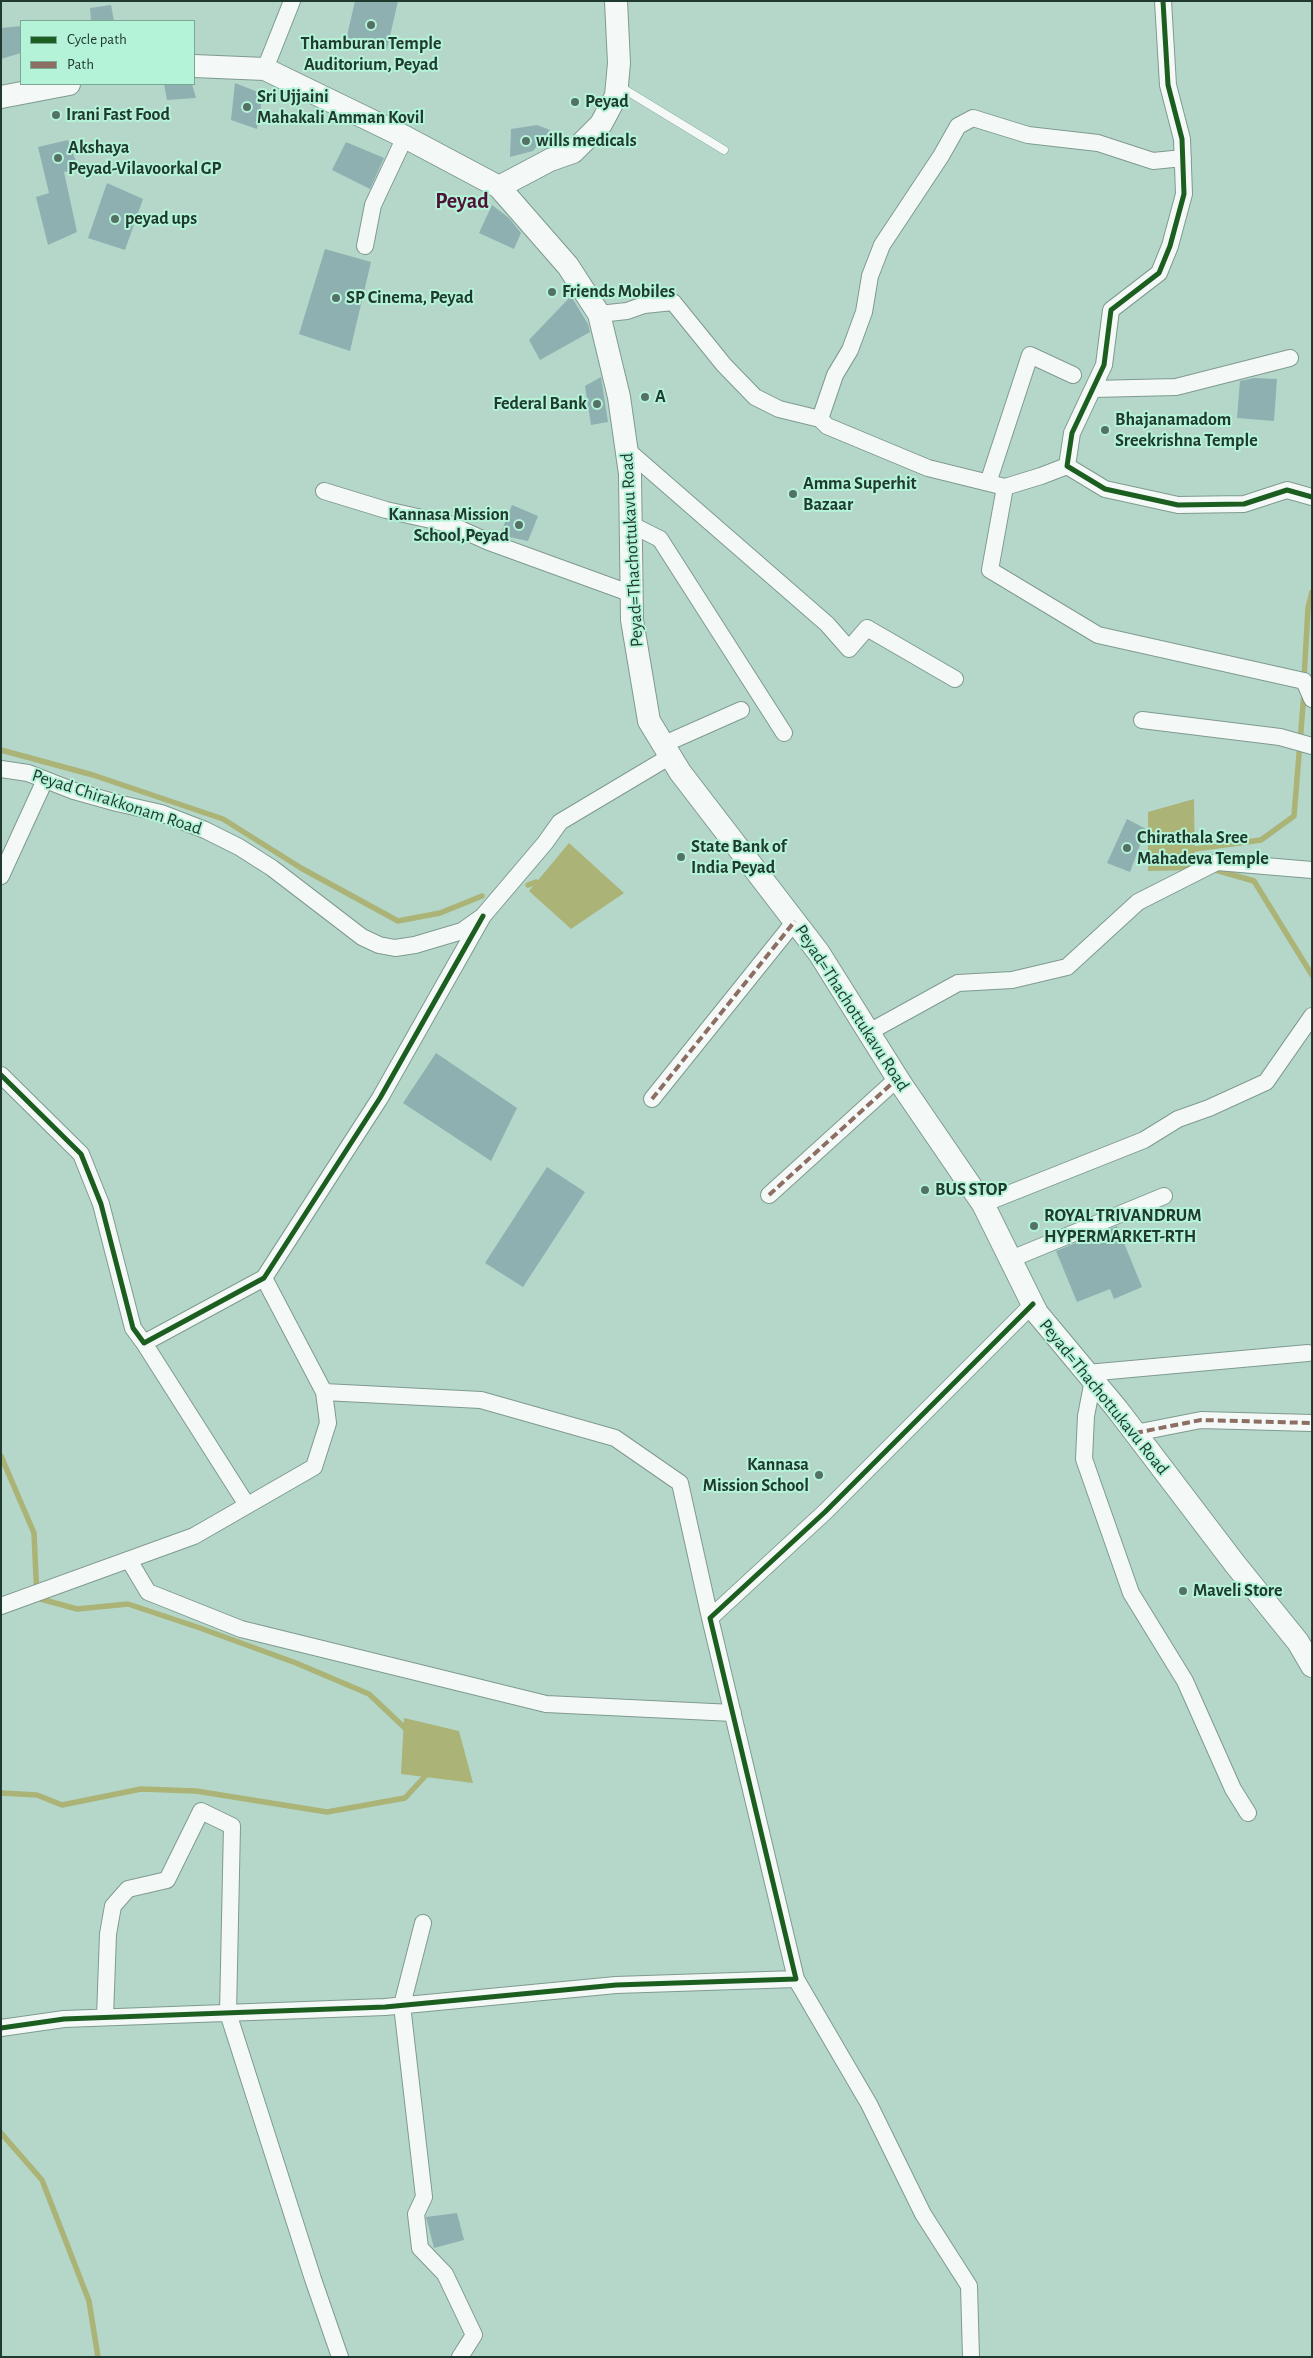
<!DOCTYPE html>
<style>
body{margin:0}
#map{position:relative;width:1313px;height:2358px;overflow:hidden;background:#b5d7c9;font-family:"Alegreya Sans",sans-serif}
canvas{display:block}
.frame{position:absolute;inset:0;border:2px solid #203a2f;pointer-events:none}
.legend{position:absolute;left:20px;top:20px;width:175px;height:65px;box-sizing:border-box;background:#b4f3d8;border:1px solid #79a994;margin:0;padding:6px 9px;list-style:none;font-size:15px;color:#203a2f}
.legend li{display:flex;align-items:center;gap:10px;height:25px}
.legend b{width:25px;border:1px solid #79a994}
</style>
<div id="map">
<canvas width="1313" height="2358"></canvas>
<div class="frame"></div>
<ul class="legend">
<li><b style="height:6px;background:#1b5e20"></b>Cycle path</li>
<li><b style="height:6px;background:#8d6e63"></b>Path</li>
</ul>
</div>
<script>
const ctx = document.querySelector('canvas').getContext('2d');
ctx.lineJoin = 'round';
function paint(path, color) {
  ctx.fillStyle = color;
  ctx.fill(path, 'evenodd');
}
function toPath(rows) {
  const path = new Path2D();
  for (const r of rows) {
    path.moveTo(r[0], r[1]);
    for (let i = 2; i < r.length; i += 2) path.lineTo(r[i], r[i + 1]);
  }
  return path;
}
function stroke(path, color, width, dash) {
  ctx.strokeStyle = color;
  ctx.lineWidth = width;
  ctx.lineCap = dash ? 'butt' : 'round';
  ctx.setLineDash(dash || []);
  ctx.stroke(path);
}
function write(font, color, halo, rows, align = 'center') {
  ctx.font = font + ' "Alegreya Sans",sans-serif';
  ctx.lineWidth = 4;
  ctx.setLineDash([]);
  ctx.textBaseline = 'middle';
  ctx.strokeStyle = halo;
  ctx.fillStyle = color;
  for (const [text, x, y, turn = 0] of rows) {
    ctx.save();
    ctx.translate(x, y);
    ctx.rotate((+turn || 0) * Math.PI / 180);
    ctx.textAlign = isNaN(turn) ? turn : align;
    if (halo) ctx.strokeText(text, 0, 0);
    ctx.fillText(text, 0, 0);
    ctx.restore();
  }
}
const water = toPath([
 [1194,799,1195,870,1148,871,1148,812],
 [569,843,624,893,571,929,529,891],
 [404,1718,459,1731,473,1783,401,1774]
]);
const stream = toPath([
 [1304,679,1308,608,1312,592],
 [1,750,93,775,223,819,301,868,398,921,440,913,482,896],
 [1187,850,1261,840,1294,816,1304,693],
 [1212,869,1254,881,1312,975],
 [528,885,536,882,542,884],
 [1,1456,34,1533,37,1598,77,1609,128,1604,200,1628,296,1663,369,1694,408,1731],
 [1,1793,37,1795,62,1805,141,1789,196,1791,327,1812,405,1798,428,1773],
 [1,2133,42,2180,89,2301,98,2357]
]);
const building = toPath([
 [355,1,398,1,387,49,346,40],
 [111,5,114,21,91,21,90,8],
 [21,26,21,53,1,59,1,28],
 [235,83,263,94,257,129,231,120],
 [164,84,192,84,196,98,167,100],
 [537,125,550,130,533,151,510,157,511,129],
 [68,140,79,169,64,172,77,232,48,245,36,197,49,193,38,147],
 [346,142,384,158,370,189,332,170],
 [107,183,143,199,125,250,88,238],
 [492,205,509,218,521,233,514,249,479,233],
 [325,249,371,262,350,351,299,334],
 [571,296,588,324,590,332,540,360,529,340],
 [601,377,608,422,591,425,585,386],
 [1254,378,1277,379,1274,421,1237,418,1240,381],
 [512,505,538,516,528,541,500,535],
 [1127,819,1146,829,1130,872,1107,863],
 [436,1053,517,1108,491,1161,403,1103],
 [547,1167,585,1192,523,1287,485,1263],
 [1117,1226,1142,1287,1114,1299,1110,1289,1077,1302,1056,1251],
 [457,2213,464,2240,434,2248,426,2217]
]);
const service = toPath([
 [619,86,724,150]
]);
const minor = toPath([
 [1163,1,1168,85,1182,139,1184,194,1170,246,1159,273,1111,310,1104,365,1072,433,1067,466,1105,489,1178,505,1244,504,1287,490,1312,497],
 [265,69,292,1],
 [365,246,373,205,405,137],
 [599,314,627,311,644,305,673,302,724,365,755,397,779,409,820,419,827,426,928,468,1005,487,1041,476,1067,466],
 [1093,389,1176,387,1290,358],
 [820,419,835,375,850,350,864,312,870,276,882,245,941,156,958,126,973,118,1028,135,1098,143,1153,161,1183,158],
 [626,449,827,624,849,649,867,628,955,679],
 [988,483,1030,355,1073,375],
 [1005,487,990,570,1098,635,1304,681,1312,699],
 [324,491,386,510,449,524,489,542,632,594],
 [630,524,660,539,784,733],
 [1142,720,1280,737,1312,746],
 [662,745,741,710],
 [1,769,28,773,74,791,117,803,161,813,205,830,239,847,272,868,362,937,379,945,395,948,415,945,462,931,483,916,545,843,560,822,669,757],
 [1,876,45,780],
 [869,1032,958,983,1012,980,1067,967,1138,902,1217,862,1312,870],
 [1,1075,81,1154,101,1204,133,1328,144,1343,264,1278,380,1098,483,916],
 [652,1099,795,921],
 [769,1195,898,1078],
 [983,1204,1144,1140,1178,1119,1209,1108,1266,1082,1312,1016],
 [1011,1259,1164,1196],
 [144,1343,247,1505],
 [1087,1373,1308,1353],
 [1093,1380,1086,1416,1084,1459,1131,1593,1185,1681,1233,1789,1248,1813],
 [324,1392,481,1400,615,1438,680,1483,710,1618],
 [1135,1433,1201,1420,1312,1423],
 [129,1560,148,1592,241,1629,546,1704,733,1713],
 [1,1606,194,1536,314,1467,328,1423,324,1392,264,1278],
 [423,1923,402,2005,424,2197,416,2214,420,2248,445,2274,474,2335,460,2357],
 [796,1979,869,2104,923,2214,969,2286,971,2357],
 [105,2017,108,1934,113,1906,128,1889,167,1880,201,1811,232,1826,228,2013,313,2279,340,2357],
 [1,2028,64,2019,385,2007,616,1985,796,1979,710,1618,825,1512,1033,1304]
]);
const secondary = toPath([
 [194,66,265,69,405,137,499,187,568,266,599,314,619,397,630,474,632,620,649,721,680,772,819,953,901,1084,983,1204,1037,1313,1117,1409,1235,1564,1298,1642,1312,1666],
 [1,97,69,84],
 [499,187,550,160,573,152,601,124,616,96,619,63,616,1]
]);
const quiet = toPath([
 [652,1099,795,921],
 [769,1195,898,1078],
 [1135,1433,1201,1420,1312,1423]
]);
const cycleway = toPath([
 [1163,1,1168,85,1182,139,1184,194,1170,246,1159,273,1111,310,1104,365,1072,433,1067,466,1105,489,1178,505,1244,504,1287,490,1312,497],
 [1,1075,81,1154,101,1204,133,1328,144,1343,264,1278,380,1098,483,916],
 [1,2028,64,2019,385,2007,616,1985,796,1979,710,1618,825,1512,1033,1304]
]);
const markers = [
 [371,25,5,"#547165"],
 [575,102,5,"#547165"],
 [247,107,5,"#547165"],
 [56,115,5,"#547165"],
 [526,141,5,"#547165"],
 [58,158,5,"#547165"],
 [115,219,5,"#547165"],
 [552,292,5,"#547165"],
 [336,298,5,"#547165"],
 [645,397,5,"#547165"],
 [597,404,5,"#547165"],
 [1105,430,5,"#547165"],
 [793,494,5,"#547165"],
 [519,525,5,"#547165"],
 [1127,848,5,"#547165"],
 [681,857,5,"#547165"],
 [925,1190,5,"#547165"],
 [1034,1226,5,"#547165"],
 [819,1475,5,"#547165"],
 [1183,1591,5,"#547165"]
];
const poiNames = [
 ["Thamburan Temple",371,44,"center"],
 ["Auditorium, Peyad",371,65,"center"],
 ["Sri Ujjaini",257,97],
 ["Mahakali Amman Kovil",257,118],
 ["Peyad",585,102],
 ["Irani Fast Food",66,115],
 ["wills medicals",536,141],
 ["Akshaya",68,148],
 ["Peyad-Vilavoorkal GP",68,169],
 ["peyad ups",125,219],
 ["Friends Mobiles",562,292],
 ["SP Cinema, Peyad",346,298],
 ["A",655,397],
 ["Federal Bank",587,404,"right"],
 ["Bhajanamadom",1115,420],
 ["Sreekrishna Temple",1115,441],
 ["Amma Superhit",803,484],
 ["Bazaar",803,505],
 ["Kannasa Mission",509,515,"right"],
 ["School,Peyad",509,536,"right"],
 ["Chirathala Sree",1137,838],
 ["Mahadeva Temple",1137,859],
 ["State Bank of",691,847],
 ["India Peyad",691,868],
 ["BUS STOP",935,1190],
 ["ROYAL TRIVANDRUM",1044,1216],
 ["HYPERMARKET-RTH",1044,1237],
 ["Kannasa",809,1465,"right"],
 ["Mission School",809,1486,"right"],
 ["Maveli Store",1193,1591]
];
const streetNames = [
 ["Peyad=Thachottukavu Road",632,550,-93],
 ["Peyad Chirakkonam Road",117,802,18],
 ["Peyad=Thachottukavu Road",852,1008,57],
 ["Peyad=Thachottukavu Road",1104,1397,51]
];
const districtNames = [
 ["Peyad",462,201]
];
paint(water, '#abb376');
stroke(stream, '#abb376', 5.5);
paint(building, '#8eb0b1');
stroke(service, '#7f9a8f', 9);
stroke(minor, '#7f9a8f', 18);
stroke(secondary, '#7f9a8f', 24);
stroke(service, '#f4f9f7', 8);
stroke(minor, '#f4f9f7', 16);
stroke(secondary, '#f4f9f7', 22);
stroke(quiet, '#8d6e63', 4, [8, 4]);
stroke(cycleway, '#1b5e20', 5);
for (const [x, y, r, color] of markers) {
  const dot = new Path2D();
  dot.arc(x, y, r, 0, 2 * Math.PI);
  ctx.fillStyle = color;
  ctx.fill(dot);
  stroke(dot, '#b4f3d8', 2);
}
write('bold 18px', '#203a2f', '#b4f3d8', poiNames, 'left');
write('18px', '#203a2f', '#b4f3d8', streetNames);
write('bold 22px', '#4e1137', '#b4f3d8', districtNames);
</script>
